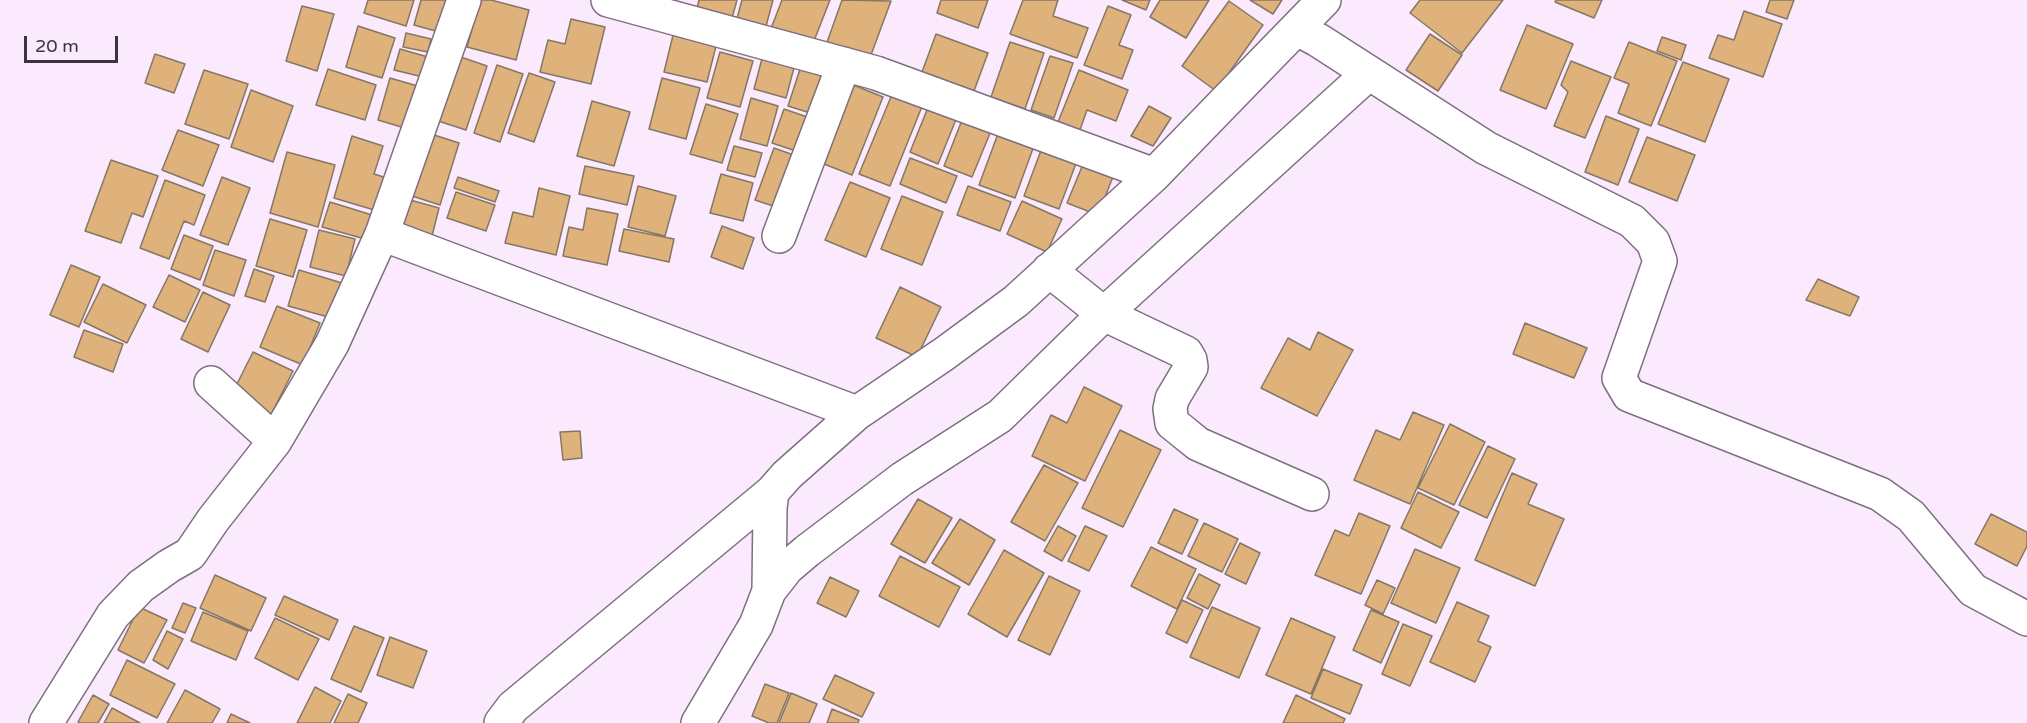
<!DOCTYPE html>
<style>
body{margin:0}
#map{position:relative;width:2027px;height:723px;overflow:hidden;background:#fbeafe;font-family:"Varela Round",sans-serif}
canvas{display:block}
.scale{position:absolute;left:24px;top:36px;width:94px;height:27px;box-sizing:border-box;border:3px solid #3b343c;border-top:0;padding-left:8px;font-size:18px;line-height:21px;white-space:nowrap;color:#3b343c;-webkit-text-stroke:4px #fbeafe;paint-order:stroke}
</style>
<div id="map">
<canvas width="2027" height="723"></canvas>
<div class="scale">20 m</div>
</div>
<script>
const ctx = document.querySelector('canvas').getContext('2d');
ctx.lineJoin = 'round';
function paint(path, color) {
  ctx.fillStyle = color;
  ctx.fill(path, 'evenodd');
}
function toPath(rows) {
  const path = new Path2D();
  for (const r of rows) {
    path.moveTo(r[0], r[1]);
    for (let i = 2; i < r.length; i += 2) path.lineTo(r[i], r[i + 1]);
  }
  return path;
}
function stroke(path, color, width, dash) {
  ctx.strokeStyle = color;
  ctx.lineWidth = width;
  ctx.lineCap = dash ? 'butt' : 'round';
  ctx.setLineDash(dash || []);
  ctx.stroke(path);
}
const building = toPath([
 [368,0,414,0,406,26,364,13,368,0],
 [421,0,461,0,450,35,414,25,421,0],
 [480,0,491,0,529,10,516,60,467,47,480,0],
 [699,0,737,0,732,18,697,8,699,0],
 [742,0,773,0,765,30,736,22,742,0],
 [782,0,830,0,812,46,770,31,782,0],
 [842,0,891,1,868,63,825,48,842,0],
 [941,0,988,0,978,28,937,13,941,0],
 [1023,0,1058,0,1053,16,1088,28,1077,58,1010,34,1023,0],
 [1122,0,1150,0,1146,10,1122,0],
 [1160,0,1209,0,1186,38,1150,17,1160,0],
 [1250,0,1282,0,1273,14,1250,0],
 [1420,0,1503,0,1462,53,1410,13,1420,0],
 [1556,0,1602,0,1594,18,1555,2,1556,0],
 [1770,0,1794,0,1787,19,1766,12,1770,0],
 [1229,1,1263,25,1216,91,1182,66,1229,1],
 [302,6,334,14,317,71,286,61,302,6],
 [1108,6,1131,15,1119,45,1133,50,1122,79,1084,65,1108,6],
 [1744,11,1782,24,1763,77,1709,58,1718,35,1734,40,1744,11],
 [571,19,605,27,591,84,540,72,548,40,565,44,571,19],
 [1527,25,1573,44,1546,109,1500,90,1527,25],
 [358,26,395,38,382,78,346,67,358,26],
 [675,27,718,38,707,82,664,72,675,27],
 [406,33,431,39,428,52,403,47,406,33],
 [936,34,988,53,974,91,922,72,936,34],
 [1430,34,1462,55,1438,91,1406,70,1430,34],
 [1662,37,1686,45,1681,60,1657,51,1662,37],
 [1010,42,1044,53,1025,109,991,97,1010,42],
 [1629,42,1677,61,1651,126,1618,113,1629,84,1614,78,1629,42],
 [400,49,428,57,423,77,394,70,400,49],
 [764,51,796,60,786,98,754,89,764,51],
 [720,52,753,61,740,107,707,98,720,52],
 [155,54,185,64,174,93,145,83,155,54],
 [452,54,487,66,466,130,432,119,452,54],
 [1050,56,1073,63,1054,118,1031,110,1050,56],
 [1571,61,1611,77,1585,138,1554,126,1568,92,1561,85,1571,61],
 [1683,62,1729,79,1705,142,1658,124,1683,62],
 [802,63,834,73,820,116,788,106,802,63],
 [497,65,523,74,500,142,474,133,497,65],
 [328,69,376,85,365,120,316,105,328,69],
 [204,70,248,84,229,139,185,124,204,70],
 [1079,70,1128,90,1116,121,1087,110,1080,130,1058,122,1079,70],
 [529,73,555,82,534,142,508,133,529,73],
 [390,78,421,87,408,129,378,120,390,78],
 [662,78,700,88,686,139,649,129,662,78],
 [851,84,883,97,852,175,819,162,851,84],
 [251,90,293,106,273,162,231,147,251,90],
 [893,92,923,104,890,186,859,174,893,92],
 [751,98,778,106,767,146,740,139,751,98],
 [592,101,630,112,614,166,577,156,592,101],
 [706,104,738,114,722,163,690,154,706,104],
 [929,105,957,117,938,164,910,152,929,105],
 [1149,106,1171,118,1153,146,1131,136,1149,106],
 [784,109,816,120,805,154,772,143,784,109],
 [964,115,993,126,972,177,944,166,964,115],
 [1606,116,1639,129,1618,185,1585,172,1606,116],
 [178,130,219,145,203,186,162,170,178,130],
 [999,131,1035,143,1015,198,979,185,999,131],
 [428,133,459,143,440,205,409,195,428,133],
 [352,136,383,146,374,174,390,179,381,212,334,198,352,136],
 [1647,137,1695,155,1677,201,1629,182,1647,137],
 [1043,145,1078,158,1059,209,1024,196,1043,145],
 [734,146,762,153,755,177,727,170,734,146],
 [774,148,802,158,782,209,755,200,774,148],
 [287,152,335,165,318,227,270,213,287,152],
 [1086,157,1116,169,1098,215,1067,203,1086,157],
 [910,158,957,176,946,203,900,184,910,158],
 [111,160,158,176,143,217,132,213,121,243,85,231,111,160],
 [585,166,634,176,627,205,579,194,585,166],
 [721,174,753,183,743,221,710,213,721,174],
 [222,177,250,188,228,245,200,235,222,177],
 [458,177,499,191,495,202,454,188,458,177],
 [165,180,205,195,194,225,184,221,169,259,140,248,165,180],
 [850,182,890,198,866,257,825,240,850,182],
 [638,186,676,196,665,236,628,227,638,186],
 [968,186,1011,202,1000,231,957,215,968,186],
 [539,188,570,196,556,255,505,243,513,212,533,217,539,188],
 [456,192,495,205,486,231,447,218,456,192],
 [902,196,943,212,922,265,881,249,902,196],
 [403,198,439,208,432,236,395,227,403,198],
 [1022,201,1062,219,1047,252,1007,234,1022,201],
 [330,202,372,215,365,239,322,227,330,202],
 [587,208,618,214,607,265,563,256,569,227,583,230,587,208],
 [270,219,307,230,293,277,256,266,270,219],
 [722,226,754,238,743,269,711,257,722,226],
 [624,229,674,239,669,262,619,251,624,229],
 [319,230,355,239,346,276,310,267,319,230],
 [184,235,213,246,200,280,171,269,184,235],
 [215,250,246,260,234,296,203,285,215,250],
 [71,265,100,277,79,327,50,315,71,265],
 [254,269,274,276,265,302,245,296,254,269],
 [299,270,342,283,332,318,288,306,299,270],
 [169,275,200,290,185,322,153,307,169,275],
 [1818,279,1859,297,1850,316,1806,300,1818,279],
 [103,284,146,305,127,343,84,322,103,284],
 [900,287,941,307,917,357,876,338,900,287],
 [203,292,230,305,208,352,181,339,203,292],
 [277,306,320,323,303,365,260,347,277,306],
 [1525,323,1587,348,1574,378,1513,354,1525,323],
 [84,330,123,344,113,372,74,357,84,330],
 [1318,332,1353,350,1317,416,1261,388,1288,338,1310,350,1318,332],
 [253,352,293,371,271,415,231,396,253,352],
 [1084,387,1122,406,1085,481,1032,456,1051,415,1067,423,1084,387],
 [1413,412,1444,425,1410,504,1354,480,1376,430,1400,440,1413,412],
 [1450,424,1485,442,1454,505,1418,488,1450,424],
 [1120,430,1161,450,1123,527,1082,508,1120,430],
 [580,431,582,458,563,460,560,432,580,431],
 [1488,446,1515,459,1487,518,1459,505,1488,446],
 [1044,465,1078,483,1045,541,1011,522,1044,465],
 [1512,473,1537,484,1528,504,1564,519,1535,586,1475,560,1512,473],
 [1418,492,1459,512,1441,548,1401,528,1418,492],
 [918,499,952,518,925,563,891,544,918,499],
 [1174,509,1198,520,1182,554,1158,543,1174,509],
 [1359,513,1390,526,1361,594,1315,575,1335,530,1349,536,1359,513],
 [1991,514,2027,532,2027,546,2017,566,1975,544,1991,514],
 [960,519,995,540,969,585,932,563,960,519],
 [1204,523,1238,539,1222,572,1188,556,1204,523],
 [1058,526,1076,536,1062,561,1044,551,1058,526],
 [1085,526,1107,536,1089,571,1068,561,1085,526],
 [1240,543,1260,553,1246,584,1225,574,1240,543],
 [1151,547,1196,569,1177,609,1131,586,1151,547],
 [1415,549,1460,568,1436,623,1391,603,1415,549],
 [1004,550,1044,573,1007,637,968,614,1004,550],
 [900,556,960,587,939,627,879,596,900,556],
 [1199,574,1220,585,1208,609,1187,598,1199,574],
 [215,575,266,598,251,631,200,608,215,575],
 [1049,576,1080,591,1050,655,1018,640,1049,576],
 [830,577,859,591,846,617,817,603,830,577],
 [1377,580,1395,588,1383,614,1365,605,1377,580],
 [284,596,338,620,329,640,275,615,284,596],
 [1182,600,1203,610,1187,643,1166,633,1182,600],
 [1457,602,1489,616,1478,641,1491,647,1475,682,1430,662,1457,602],
 [183,603,196,608,185,633,172,628,183,603],
 [139,607,167,620,144,663,118,650,139,607],
 [1212,607,1260,628,1239,678,1190,657,1212,607],
 [1371,610,1399,622,1381,663,1353,650,1371,610],
 [203,612,248,631,236,660,191,641,203,612],
 [275,618,319,639,298,680,255,658,275,618],
 [1291,618,1335,637,1311,694,1266,675,1291,618],
 [1403,624,1432,636,1410,686,1382,674,1403,624],
 [354,626,384,638,361,692,331,679,354,626],
 [167,631,183,639,168,669,153,660,167,631],
 [390,637,427,651,413,688,377,675,390,637],
 [127,660,175,684,157,718,110,695,127,660],
 [1323,669,1362,685,1350,714,1311,698,1323,669],
 [835,675,874,693,862,717,823,699,835,675],
 [765,684,789,693,777,723,769,723,752,716,765,684],
 [315,687,341,701,330,723,297,723,315,687],
 [185,690,220,709,212,723,167,723,185,690],
 [791,693,817,704,809,723,779,723,791,693],
 [348,694,367,703,358,723,334,723,348,694],
 [93,695,109,704,98,723,80,723,78,722,93,695],
 [1296,695,1345,719,1343,723,1283,723,1296,695],
 [112,708,140,723,104,723,112,708],
 [832,709,859,720,858,723,827,723,832,709],
 [231,714,250,723,227,723,231,714]
]);
const minor = toPath([
 [608,0,876,73,1154,175],
 [1297,29,1318,40,1486,148,1632,221,1653,242,1660,261,1619,378,1629,395,1880,494,1911,516,1973,590,2027,619],
 [382,234,857,413],
 [779,236,844,64],
 [1049,270,1104,314,1186,353,1190,360,1191,367,1172,399,1170,409,1172,423,1182,431,1198,444,1312,494],
 [211,383,275,441],
 [769,591,787,568,807,551,902,479,1000,416,1104,314,1368,74],
 [46,723,113,615,141,586,169,566,190,554,213,520,275,441,332,344,382,234,464,0],
 [501,723,513,707,772,492],
 [698,723,756,625,769,591,770,508,772,492,787,475,857,413,944,354,1016,301,1154,175,1324,0]
]);
paint(building, '#deb27a');
stroke(building, '#867765', 1.5);
stroke(minor, '#7e6f80', 36);
stroke(minor, '#fff', 33);
</script>
